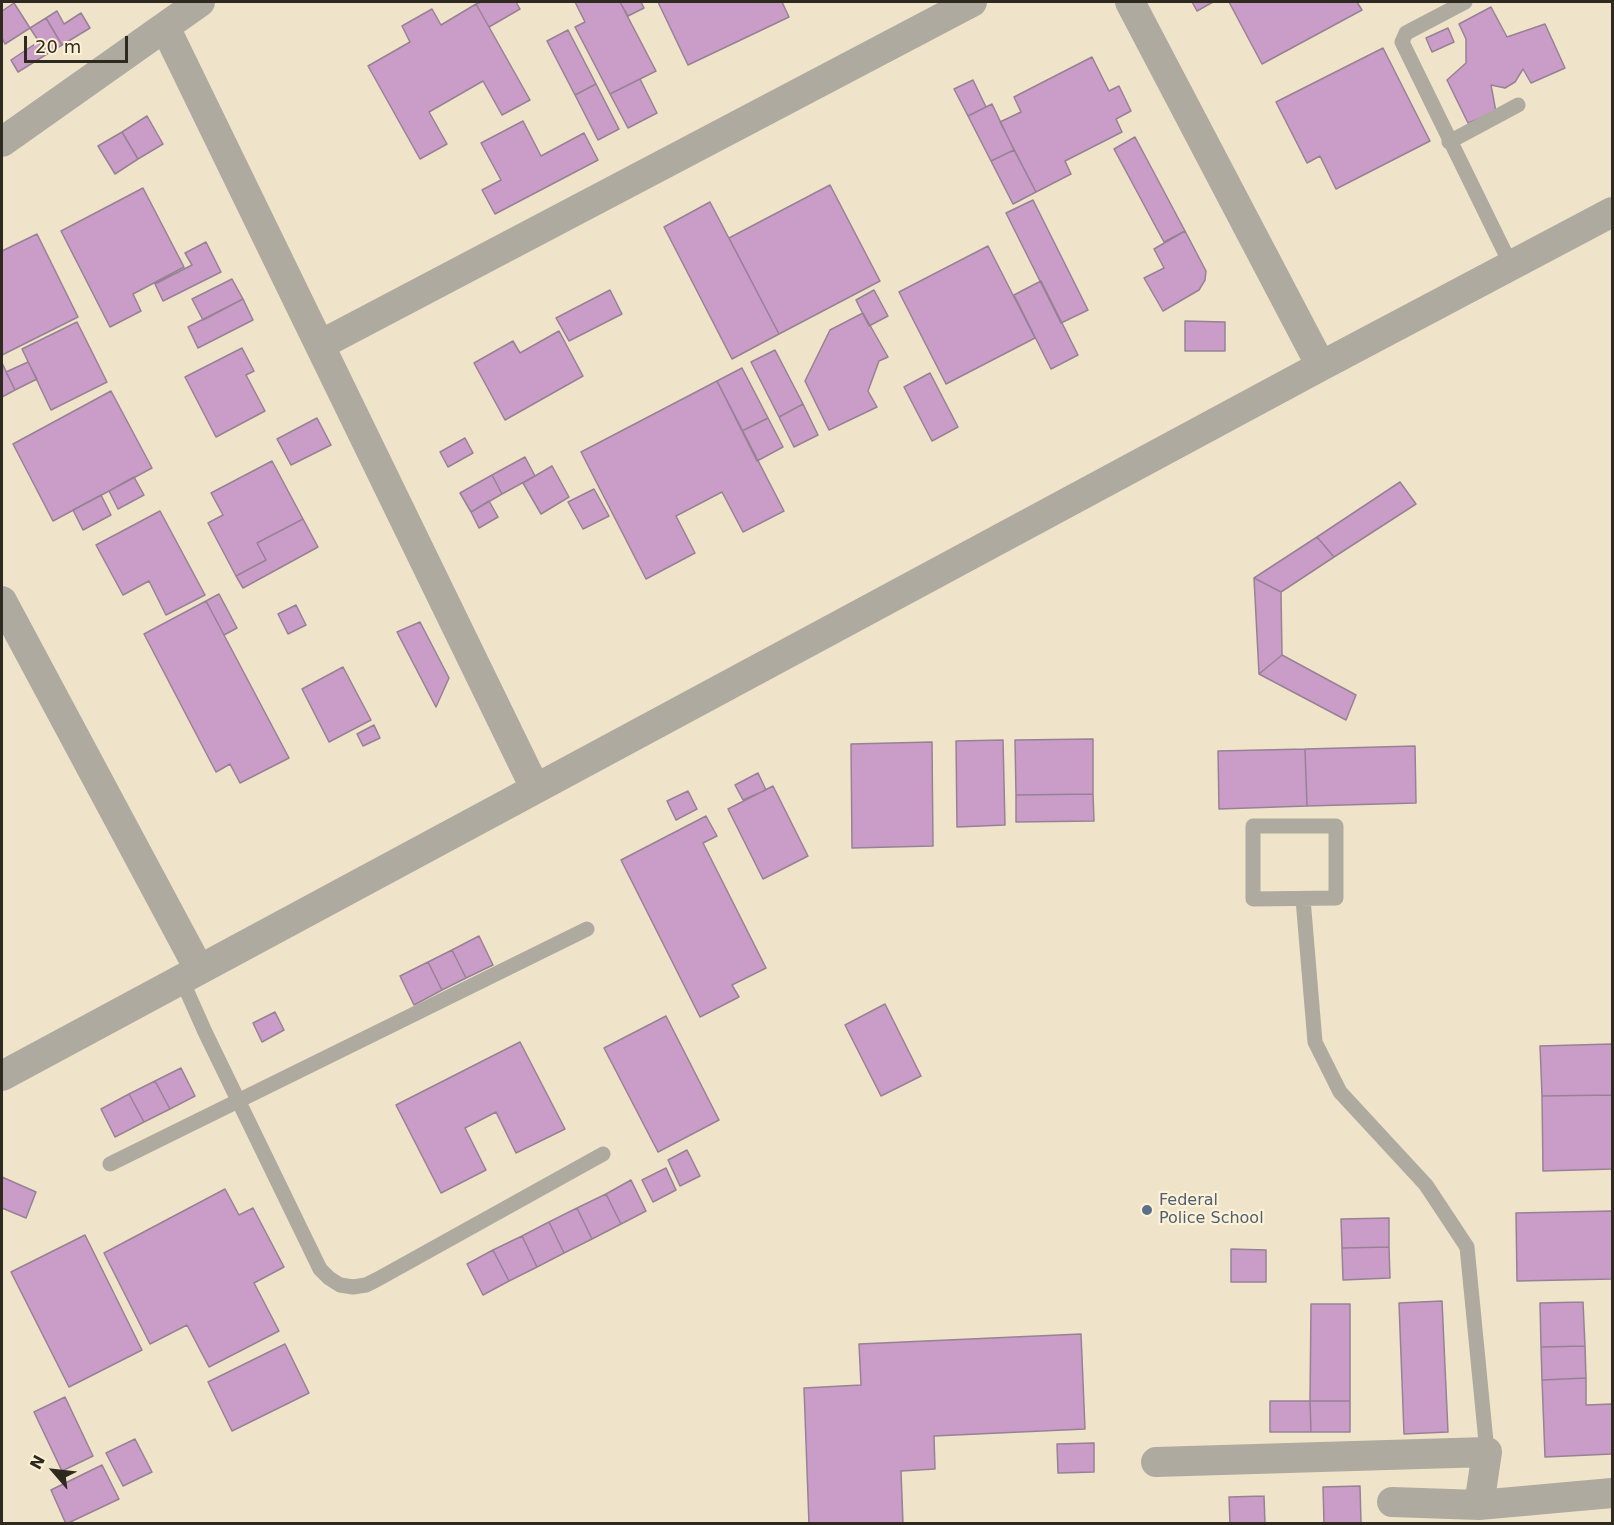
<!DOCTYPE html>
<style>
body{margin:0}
#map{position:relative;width:1614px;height:1525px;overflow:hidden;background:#efe4c9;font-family:"DejaVu Sans",sans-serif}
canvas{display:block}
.frame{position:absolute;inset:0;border:3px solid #2e2a20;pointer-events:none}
.north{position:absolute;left:24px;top:1441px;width:60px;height:60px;-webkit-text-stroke:4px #fdf1d6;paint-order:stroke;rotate:298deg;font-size:16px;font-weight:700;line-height:24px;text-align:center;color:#2e2a20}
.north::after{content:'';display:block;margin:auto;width:21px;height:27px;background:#2e2a20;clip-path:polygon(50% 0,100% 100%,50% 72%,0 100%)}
.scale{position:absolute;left:24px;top:36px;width:104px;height:27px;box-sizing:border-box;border:3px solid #2e2a20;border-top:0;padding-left:8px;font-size:18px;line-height:21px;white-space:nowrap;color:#2e2a20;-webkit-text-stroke:4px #fdf1d6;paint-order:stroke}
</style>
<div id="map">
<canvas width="1614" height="1525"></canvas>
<div class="frame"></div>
<div class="north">N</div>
<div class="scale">20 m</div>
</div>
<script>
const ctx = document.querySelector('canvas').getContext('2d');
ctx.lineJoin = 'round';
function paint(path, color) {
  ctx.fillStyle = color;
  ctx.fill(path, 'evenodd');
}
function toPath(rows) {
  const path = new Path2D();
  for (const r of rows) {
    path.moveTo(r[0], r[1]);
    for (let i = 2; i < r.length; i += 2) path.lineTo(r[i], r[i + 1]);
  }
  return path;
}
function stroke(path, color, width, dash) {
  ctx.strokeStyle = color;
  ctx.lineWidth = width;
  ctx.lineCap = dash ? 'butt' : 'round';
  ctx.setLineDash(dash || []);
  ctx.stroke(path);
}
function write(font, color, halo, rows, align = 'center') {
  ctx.font = font + ' "DejaVu Sans",sans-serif';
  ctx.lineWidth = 4.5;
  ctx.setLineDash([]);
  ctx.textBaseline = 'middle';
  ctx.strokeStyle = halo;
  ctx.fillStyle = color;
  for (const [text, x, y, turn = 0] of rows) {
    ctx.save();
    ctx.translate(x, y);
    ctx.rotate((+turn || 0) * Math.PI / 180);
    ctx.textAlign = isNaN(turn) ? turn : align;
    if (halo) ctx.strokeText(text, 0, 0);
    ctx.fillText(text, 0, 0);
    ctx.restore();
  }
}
const building = toPath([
 [481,2,516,2,520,9,489,27,476,4,481,2],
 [575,2,620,2,656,71,610,94,575,27,585,22,575,2],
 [620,2,641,2,644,8,628,16,620,2],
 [658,2,782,2,789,17,688,65,658,2],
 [1192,2,1213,2,1197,11,1192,2],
 [1229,2,1357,2,1362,10,1262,64,1229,2],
 [14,3,30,28,5,44,2,38,2,11,14,3],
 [476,4,530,100,502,115,483,81,429,112,447,144,420,159,368,66,410,42,402,26,432,9,441,25,476,4],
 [1491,7,1507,37,1545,24,1565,68,1531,83,1523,69,1515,82,1505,88,1491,85,1496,112,1468,123,1447,80,1466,63,1466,39,1459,24,1491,7],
 [57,11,64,24,81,13,90,28,62,45,46,18,57,11],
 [46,18,62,45,47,54,30,28,46,18],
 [1448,28,1454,42,1432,52,1426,38,1448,28],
 [568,30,596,84,575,95,547,41,568,30],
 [38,42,47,54,18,72,11,60,38,42],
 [1383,48,1430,141,1336,189,1320,156,1307,163,1276,102,1383,48],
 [1092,57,1109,91,1119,86,1131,111,1116,119,1122,132,1065,161,1071,174,1036,192,1000,122,1021,112,1014,97,1092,57],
 [640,79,657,113,628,128,610,94,640,79],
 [973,80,986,107,968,116,954,89,973,80],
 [596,84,619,129,598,140,575,95,596,84],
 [992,104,1014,150,991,161,968,116,992,104],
 [147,116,163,144,138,159,122,132,147,116],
 [523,121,541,156,584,133,598,160,495,214,482,190,501,180,481,143,523,121],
 [122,132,138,159,115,174,98,146,122,132],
 [1135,137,1185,231,1164,242,1114,149,1135,137],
 [1014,150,1036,192,1013,204,991,161,1014,150],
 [830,185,880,281,779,334,729,238,830,185],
 [143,188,184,267,133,294,141,311,110,327,61,231,143,188],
 [1033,200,1088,310,1061,323,1006,213,1033,200],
 [710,202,779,334,732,359,664,227,710,202],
 [1185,231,1206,271,1205,280,1199,290,1163,311,1144,278,1164,268,1154,249,1185,231],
 [37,234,78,317,2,355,2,251,37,234],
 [206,242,221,272,163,301,155,284,192,265,185,253,206,242],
 [988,246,1035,338,946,384,899,292,988,246],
 [232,279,243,299,203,320,192,299,232,279],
 [1041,281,1078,355,1051,369,1014,295,1041,281],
 [610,290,622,314,569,341,556,318,610,290],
 [874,290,888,316,869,326,856,300,874,290],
 [243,299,253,320,198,348,188,327,243,299],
 [863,313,888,357,879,361,868,391,877,407,829,430,805,381,830,330,863,313],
 [1185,321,1225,322,1225,351,1185,351,1185,321],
 [77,322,107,382,51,410,22,349,77,322],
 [559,331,583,376,505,420,474,363,513,341,520,353,559,331],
 [242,348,254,371,246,375,265,411,216,437,185,377,242,348],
 [775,350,803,404,779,417,751,362,775,350],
 [28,362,37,379,15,390,6,372,28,362],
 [2,363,15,390,2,397,2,363],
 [742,368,768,418,742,431,717,381,742,368],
 [930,373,958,427,932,441,904,387,930,373],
 [717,381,784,511,743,532,722,492,676,516,695,553,646,579,581,452,717,381],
 [111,391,152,468,53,521,13,444,111,391],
 [803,404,818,435,794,447,779,417,803,404],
 [317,418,331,445,291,465,277,439,317,418],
 [768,418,783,447,757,461,742,431,768,418],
 [465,438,473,453,448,467,440,452,465,438],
 [525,457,535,476,502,494,492,475,525,457],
 [272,461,303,519,257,543,266,560,236,576,208,523,223,515,211,493,272,461],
 [552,466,569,497,541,514,523,483,552,466],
 [492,475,502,494,471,512,460,493,492,475],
 [134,477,144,495,118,509,109,491,134,477],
 [1400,482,1416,504,1334,557,1317,537,1400,482],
 [594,489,609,516,583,529,568,502,594,489],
 [101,495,111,515,83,530,73,510,101,495],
 [489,501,498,517,479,528,471,512,489,501],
 [160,511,205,595,166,615,149,581,123,595,96,545,160,511],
 [303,519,318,547,243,588,236,576,266,560,257,543,303,519],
 [1317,537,1334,557,1281,592,1254,578,1317,537],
 [1254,578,1281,592,1282,655,1259,674,1254,578],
 [219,594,237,628,224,635,206,601,219,594],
 [206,601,289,758,240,783,230,764,216,772,144,634,206,601],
 [296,605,306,625,288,634,278,614,296,605],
 [420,622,449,678,436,707,397,632,420,622],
 [1282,655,1356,695,1346,720,1259,674,1282,655],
 [343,667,371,720,329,742,302,689,343,667],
 [374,725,380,738,363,746,357,734,374,725],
 [1093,739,1093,794,1016,795,1015,740,1093,739],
 [1003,740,1005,825,957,827,956,741,1003,740],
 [932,742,933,846,852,848,851,744,932,742],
 [1415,746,1416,803,1307,806,1305,749,1415,746],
 [1305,749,1307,806,1219,809,1218,751,1305,749],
 [758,773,766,790,743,800,735,785,758,773],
 [773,786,808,856,763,879,728,809,773,786],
 [688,791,697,809,676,820,667,801,688,791],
 [1093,794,1094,821,1016,822,1016,795,1093,794],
 [706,816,717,836,703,843,766,968,732,985,739,997,700,1017,621,860,706,816],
 [479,936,493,965,466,978,452,950,479,936],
 [452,950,466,978,442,990,428,962,452,950],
 [428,962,442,990,414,1005,400,976,428,962],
 [885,1004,921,1076,881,1096,845,1025,885,1004],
 [275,1012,284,1030,262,1042,253,1023,275,1012],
 [666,1016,719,1120,658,1152,604,1048,666,1016],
 [520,1042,565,1129,516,1153,496,1112,465,1128,486,1170,441,1193,396,1105,520,1042],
 [1612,1044,1612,1095,1542,1096,1540,1046,1612,1044],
 [181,1068,195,1096,170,1109,155,1081,181,1068],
 [155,1081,170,1109,144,1122,129,1094,155,1081],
 [129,1094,144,1122,115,1137,101,1109,129,1094],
 [1612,1095,1612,1169,1543,1171,1542,1096,1612,1095],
 [687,1150,700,1176,680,1186,668,1160,687,1150],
 [666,1168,676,1190,653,1202,642,1180,666,1168],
 [2,1177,36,1192,26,1218,2,1208,2,1177],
 [631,1180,646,1211,621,1224,606,1194,631,1180],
 [225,1189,239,1215,253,1208,284,1267,254,1283,279,1331,209,1367,187,1325,150,1344,104,1253,225,1189],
 [606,1194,621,1224,592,1239,577,1208,606,1194],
 [577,1208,592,1239,564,1253,549,1222,577,1208],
 [1612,1211,1612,1279,1517,1281,1516,1213,1612,1211],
 [1389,1218,1389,1247,1342,1248,1341,1219,1389,1218],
 [549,1222,564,1253,537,1267,522,1236,549,1222],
 [85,1235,142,1350,69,1387,11,1272,85,1235],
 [522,1236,537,1267,509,1281,493,1250,522,1236],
 [1389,1247,1390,1278,1343,1280,1342,1248,1389,1247],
 [1231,1249,1266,1250,1266,1282,1231,1282,1231,1249],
 [493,1250,509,1281,483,1295,467,1264,493,1250],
 [1442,1301,1448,1432,1404,1434,1399,1303,1442,1301],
 [1583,1302,1585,1346,1541,1347,1540,1303,1583,1302],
 [1311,1304,1350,1304,1350,1401,1310,1401,1311,1304],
 [1081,1334,1085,1429,934,1436,935,1469,901,1471,903,1524,809,1524,804,1388,861,1385,859,1344,1081,1334],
 [285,1344,309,1393,232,1431,208,1382,285,1344],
 [1585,1346,1586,1378,1542,1380,1541,1347,1585,1346],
 [1586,1378,1586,1405,1612,1404,1612,1454,1545,1457,1542,1380,1586,1378],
 [65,1397,93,1456,62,1471,34,1412,65,1397],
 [1270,1401,1310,1401,1311,1432,1270,1432,1270,1401],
 [1310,1401,1350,1401,1350,1432,1311,1432,1310,1401],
 [135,1439,152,1472,123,1486,106,1453,135,1439],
 [1094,1443,1094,1472,1058,1473,1057,1444,1094,1443],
 [102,1465,119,1499,66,1524,51,1490,102,1465],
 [1360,1486,1361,1524,1324,1524,1323,1487,1360,1486],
 [1264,1496,1265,1524,1230,1524,1229,1497,1264,1496]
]);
const lane = toPath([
 [1465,2,1406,33,1402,42,1512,267],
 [1449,142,1518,105],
 [1253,826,1336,826,1336,898,1253,899,1253,826],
 [1303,899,1315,1042,1340,1092,1426,1185,1467,1247,1487,1452],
 [181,978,205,1032,320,1269,329,1278,340,1285,353,1287,366,1285,378,1279,603,1154],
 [110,1164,587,929]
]);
const street = toPath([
 [1130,2,1321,366],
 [165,27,535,788],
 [2,142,200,2],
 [320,345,972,2],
 [2,601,199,969],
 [2,1076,1321,366,1612,212],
 [1156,1462,1487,1452,1479,1505],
 [1392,1502,1479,1505,1612,1493]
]);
const markers = [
 [1147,1210,6,"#5c6f8a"]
];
const serviceNames = [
 ["Federal",1159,1201],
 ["Police School",1159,1219]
];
paint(building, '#ca9cc8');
stroke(building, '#978295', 1.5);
stroke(lane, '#aeaa9f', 15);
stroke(street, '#aeaa9f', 30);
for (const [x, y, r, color] of markers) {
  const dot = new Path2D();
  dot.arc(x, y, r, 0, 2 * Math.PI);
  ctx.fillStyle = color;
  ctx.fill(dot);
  stroke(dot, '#fdf1d6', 2);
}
write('16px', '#4e5e75', '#fdf1d6', serviceNames, 'left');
</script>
